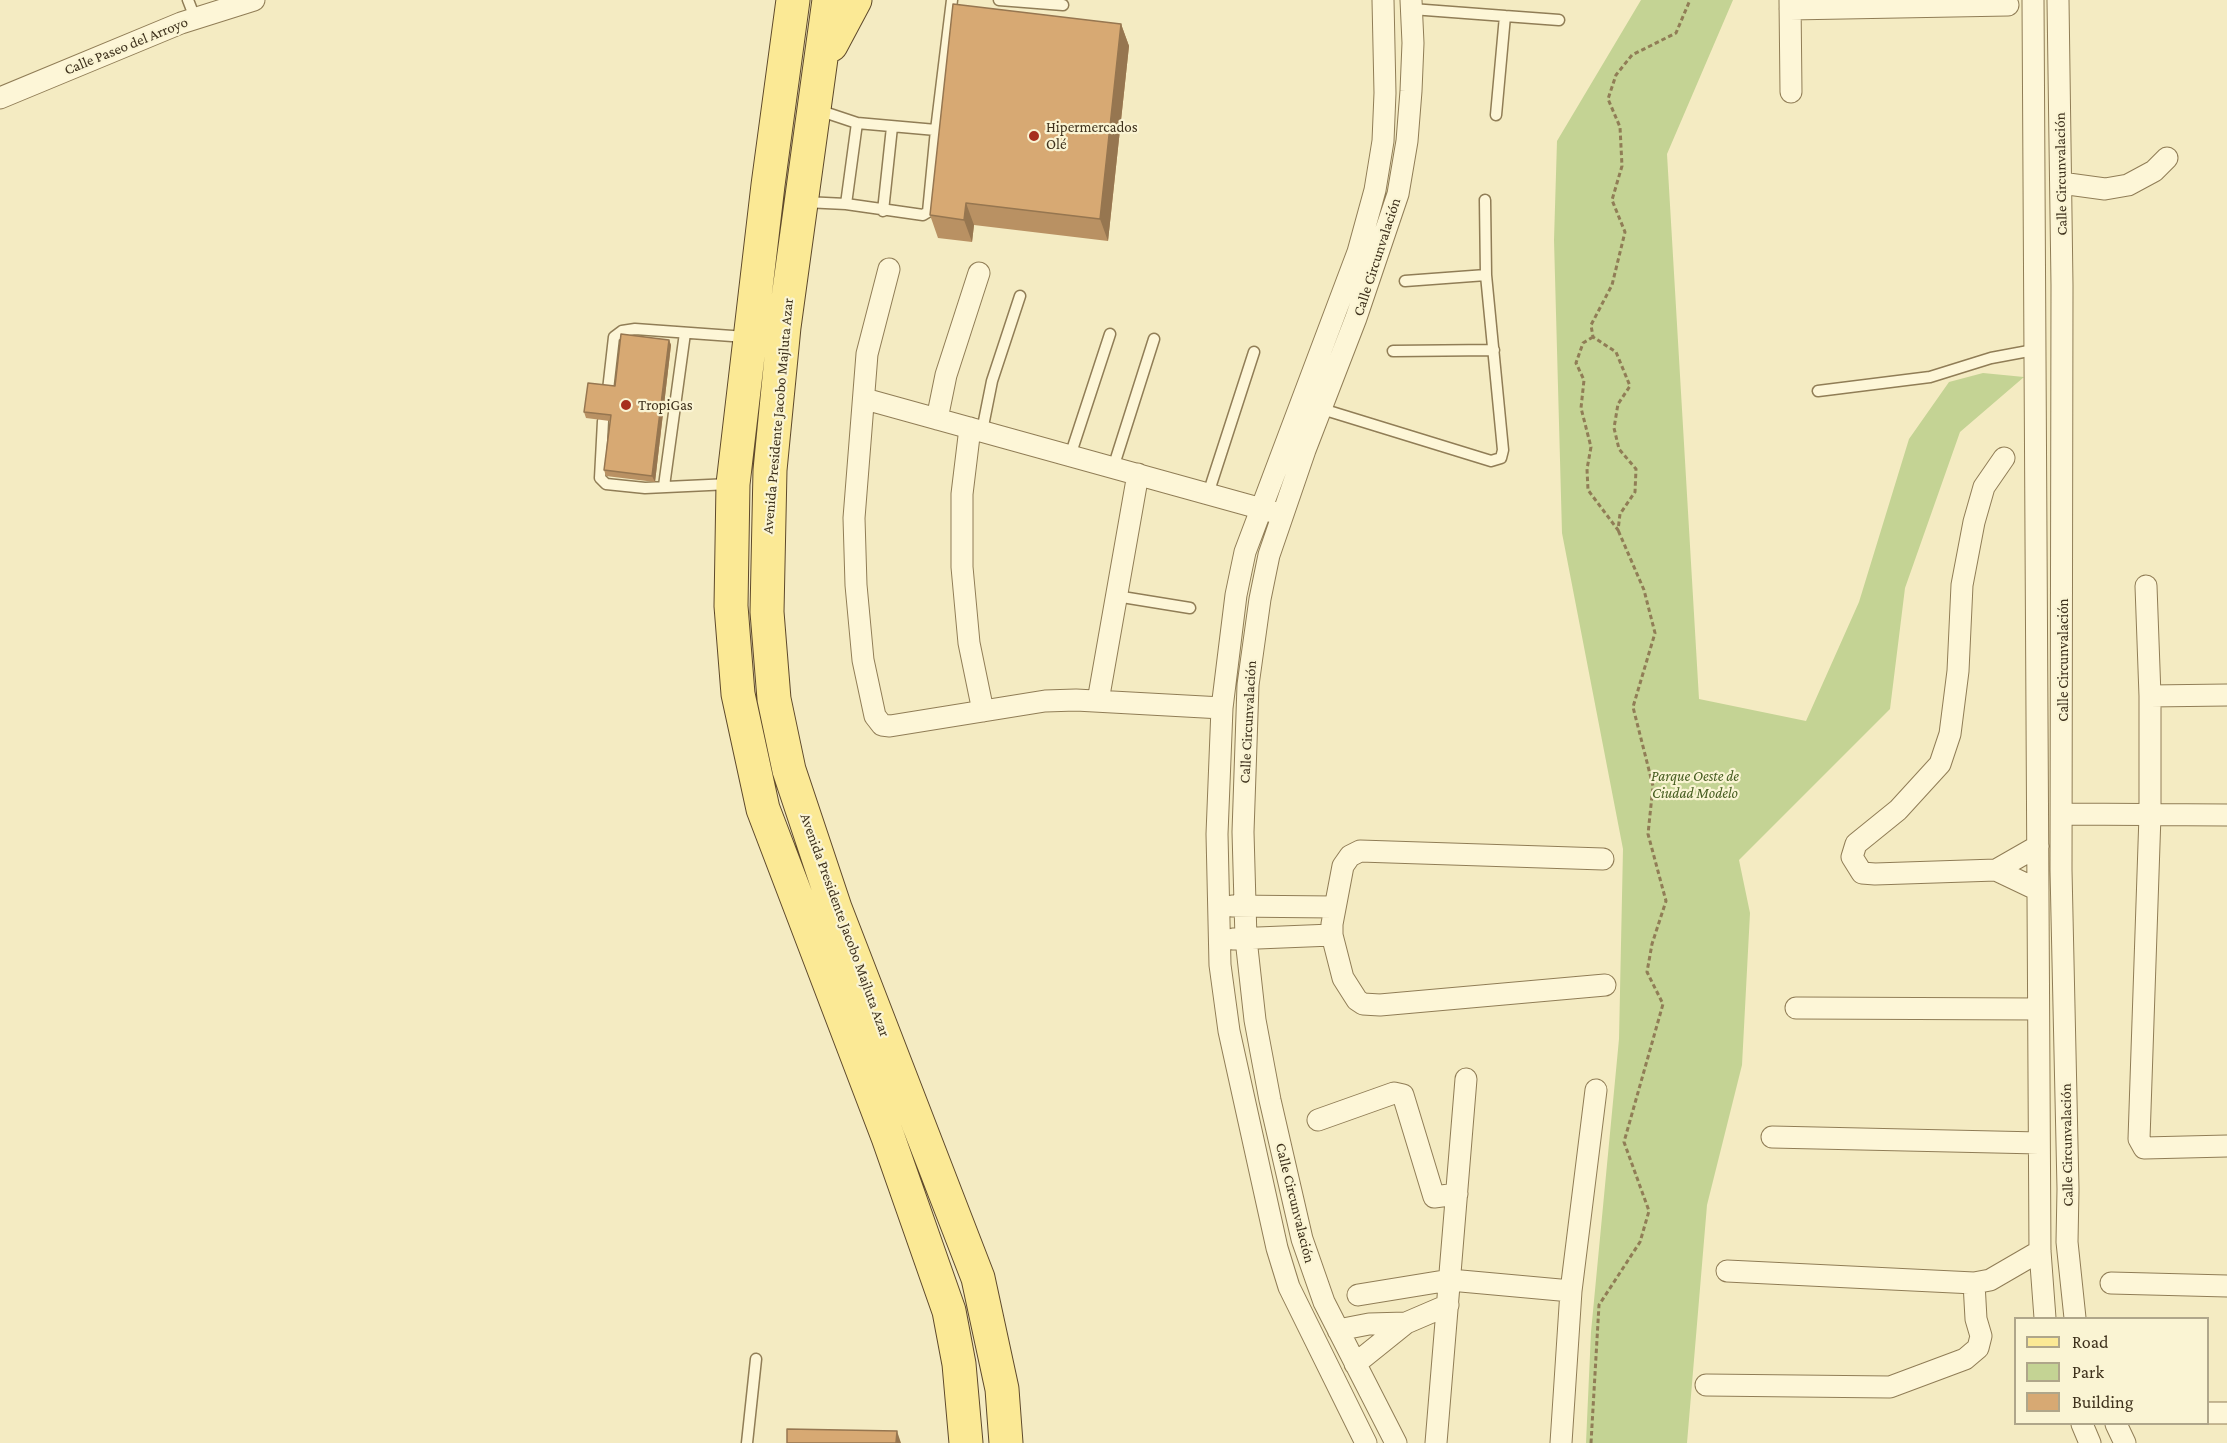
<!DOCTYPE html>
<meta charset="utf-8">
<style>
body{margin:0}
#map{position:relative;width:2227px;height:1443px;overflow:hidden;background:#f4ebc2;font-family:"Crimson Pro",serif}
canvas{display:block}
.legend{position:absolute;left:2014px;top:1317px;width:195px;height:108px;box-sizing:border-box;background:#faf4d3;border:2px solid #afa68a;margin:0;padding:8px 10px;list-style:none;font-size:18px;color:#3e311c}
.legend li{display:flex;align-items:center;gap:12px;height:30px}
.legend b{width:30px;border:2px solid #afa68a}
</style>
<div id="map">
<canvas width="2227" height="1443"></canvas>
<ul class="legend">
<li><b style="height:8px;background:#fbe995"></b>Road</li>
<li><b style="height:16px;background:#c4d394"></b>Park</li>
<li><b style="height:16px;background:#d7a973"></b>Building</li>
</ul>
</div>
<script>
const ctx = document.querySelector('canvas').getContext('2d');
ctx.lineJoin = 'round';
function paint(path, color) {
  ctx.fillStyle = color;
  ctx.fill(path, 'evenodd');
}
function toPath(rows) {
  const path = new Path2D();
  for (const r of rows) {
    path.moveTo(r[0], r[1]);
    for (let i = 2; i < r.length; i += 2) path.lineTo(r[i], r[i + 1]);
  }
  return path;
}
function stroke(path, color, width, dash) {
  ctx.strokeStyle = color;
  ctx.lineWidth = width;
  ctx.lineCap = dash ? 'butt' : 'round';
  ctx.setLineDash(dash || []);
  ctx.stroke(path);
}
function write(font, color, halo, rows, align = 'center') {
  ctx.font = font + ' "Crimson Pro",serif';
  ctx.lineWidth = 4.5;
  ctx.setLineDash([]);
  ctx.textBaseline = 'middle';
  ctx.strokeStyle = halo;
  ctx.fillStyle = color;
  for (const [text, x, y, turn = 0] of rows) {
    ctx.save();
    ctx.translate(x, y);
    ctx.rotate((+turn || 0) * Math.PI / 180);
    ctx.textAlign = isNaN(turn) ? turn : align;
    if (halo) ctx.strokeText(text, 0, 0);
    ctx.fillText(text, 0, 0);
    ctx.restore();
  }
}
const green = toPath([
 [1641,0,1733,0,1667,154,1699,699,1806,721,1859,602,1909,439,1949,382,1983,373,2024,377,1960,432,1905,588,1890,709,1739,860,1750,913,1742,1065,1707,1205,1687,1443,1586,1443,1591,1332,1619,1039,1623,849,1562,533,1554,240,1557,141]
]);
const path = toPath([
 [1593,337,1583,343,1576,363,1584,380,1581,408,1591,447,1587,469,1588,490,1618,530,1620,514,1635,492,1636,469,1619,449,1614,428,1618,404,1630,386,1616,352,1593,337,1591,325,1612,285,1625,232,1612,200,1622,166,1620,127,1608,99,1616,75,1632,55,1676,33,1690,0],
 [1591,1443,1599,1305,1640,1242,1649,1211,1624,1142,1663,1004,1647,972,1652,944,1666,901,1648,834,1653,786,1633,707,1655,633,1644,590,1618,530]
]);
const lane = toPath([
 [188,0,195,18],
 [999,0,1063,5],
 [1412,9,1505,16,1496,115],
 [1505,16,1559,20],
 [936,130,952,0],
 [805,202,846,204,923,215,928,212,936,130,857,123,818,110],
 [846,204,857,123],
 [883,211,892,127],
 [1405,281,1486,275],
 [1393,351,1494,350],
 [608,390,614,337,622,331,635,329,746,337],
 [1818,391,1930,377,1991,358,2034,350],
 [1322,409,1491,461,1501,458,1503,450,1486,275,1485,200],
 [603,421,600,478,606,484,645,488,730,484],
 [982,431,992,381,1020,296],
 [1070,456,1110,334],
 [1113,468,1154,339],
 [664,486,685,333],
 [1208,494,1254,352],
 [1116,596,1190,608],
 [747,1443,756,1359]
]);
const street = toPath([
 [1790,0,1791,92],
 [2033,0,2040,1251,2045,1318],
 [2058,0,2062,285,2061,870,2068,1189,2067,1242,2075,1318],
 [1790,9,2008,5],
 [0,98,181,23,254,0],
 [2061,183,2105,189,2128,185,2154,171,2167,158],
 [889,269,867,354,854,518,856,585,863,660,875,716,882,725,890,726,1045,701,1076,700,1222,708],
 [865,399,1273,512],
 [937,419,946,375,979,273],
 [970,428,962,494,962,567,969,643,983,711],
 [2004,458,1984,487,1974,522,1962,585,1958,671,1950,734,1940,764,1898,810,1856,844,1852,857,1862,873,1875,874,1996,870,2038,846],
 [2146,586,2150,696,2150,815,2139,1139,2144,1148,2227,1146],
 [2150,696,2227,695],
 [1098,701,1138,474],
 [2063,814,2227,815],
 [1603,859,1360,851,1350,856,1343,866,1332,924,1332,935,1343,978,1357,1000,1363,1004,1380,1005,1605,985],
 [1996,870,2038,890],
 [1232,906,1333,907],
 [1233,939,1332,935],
 [1796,1008,2038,1009],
 [1318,1120,1394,1093,1403,1095,1434,1197,1457,1194],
 [1772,1137,2039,1143],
 [1727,1271,1974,1283,1990,1280,2040,1251],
 [2111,1283,2227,1286],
 [1358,1295,1450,1280,1571,1291],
 [1338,1330,1369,1324,1406,1323,1448,1305],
 [1355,1364,1406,1323],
 [1706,1385,1890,1387,1965,1359,1978,1348,1981,1336,1976,1319,1974,1283],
 [2208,1413,2227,1413],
 [2082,1424,2090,1443],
 [2116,1424,2125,1443],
 [1366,1443,1289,1287,1277,1248,1229,1031,1220,965,1217,834,1222,708,1236,595,1245,552,1358,252,1375,190,1383,141,1385,93,1383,0],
 [1396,1443,1324,1302,1302,1239,1270,1100,1255,1020,1246,939,1243,832,1248,685,1260,599,1269,555,1305,450,1356,318,1398,194,1407,141,1411,91,1413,43,1411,0],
 [1436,1443,1466,1079],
 [1561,1443,1571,1291,1596,1090]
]);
const primary = toPath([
 [793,0,768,185,733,484,731,606,738,694,763,809,888,1137,949,1311,959,1364,966,1443],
 [829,0,784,327,770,470,767,612,774,699,789,770,835,908,978,1278,1002,1389,1006,1443],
 [831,45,855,0]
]);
const wall = toPath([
 [1121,24,1129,46,1108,241,974,225,972,242,938,238,930,215],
 [669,340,671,345,655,482,606,476,604,470,610,421,586,418,584,412]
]);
const shadedWall = toPath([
 [1121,24,1129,46,1108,241,1100,219],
 [966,203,974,225,972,242,964,220],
 [669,340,671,345,655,482,652,476],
 [897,1431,901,1443,896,1443]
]);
const building = toPath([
 [953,4,1121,24,1100,219,966,203,964,220,930,215,953,4],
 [621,334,669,340,652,476,604,470,611,415,584,412,588,383,615,386,621,334],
 [787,1429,897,1431,896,1443,787,1443,787,1429]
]);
const markers = [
 [1034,136,6,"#a72f1e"],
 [626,405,6,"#a72f1e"]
];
const streetNames = [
 ["Calle Paseo del Arroyo",126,46,-22],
 ["Calle Circunvalación",2061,174,-91],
 ["Calle Circunvalación",1377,257,-72],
 ["Avenida Presidente Jacobo Majluta Azar",778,416,-85],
 ["Calle Circunvalación",2063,660,-90],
 ["Calle Circunvalación",1248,722,-87],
 ["Avenida Presidente Jacobo Majluta Azar",845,925,70],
 ["Calle Circunvalación",2067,1145,-91],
 ["Calle Circunvalación",1295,1203,76]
];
const poiNames = [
 ["Hipermercados",1046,127],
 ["Olé",1046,144],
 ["TropiGas",638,405]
];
const parkNames = [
 ["Parque Oeste de",1695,776],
 ["Ciudad Modelo",1695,793]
];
paint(green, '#c4d394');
stroke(lane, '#907d56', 13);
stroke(street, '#907d56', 23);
stroke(primary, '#5e492b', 35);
stroke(path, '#907d56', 3, [4.5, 3]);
stroke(lane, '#fdf6d7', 10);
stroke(street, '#fdf6d7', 21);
stroke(primary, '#fbe995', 33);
paint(wall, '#b99163');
paint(shadedWall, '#967650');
paint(building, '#d7a973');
stroke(building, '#967650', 1.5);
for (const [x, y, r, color] of markers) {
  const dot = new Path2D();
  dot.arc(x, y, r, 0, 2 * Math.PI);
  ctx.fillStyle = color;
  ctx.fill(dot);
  stroke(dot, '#faf4d3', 2);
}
write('15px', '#3e311c', '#faf4d3', streetNames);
write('15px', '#3e311c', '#faf4d3', poiNames, 'left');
write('italic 15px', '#465d20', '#faf4d3', parkNames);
</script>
